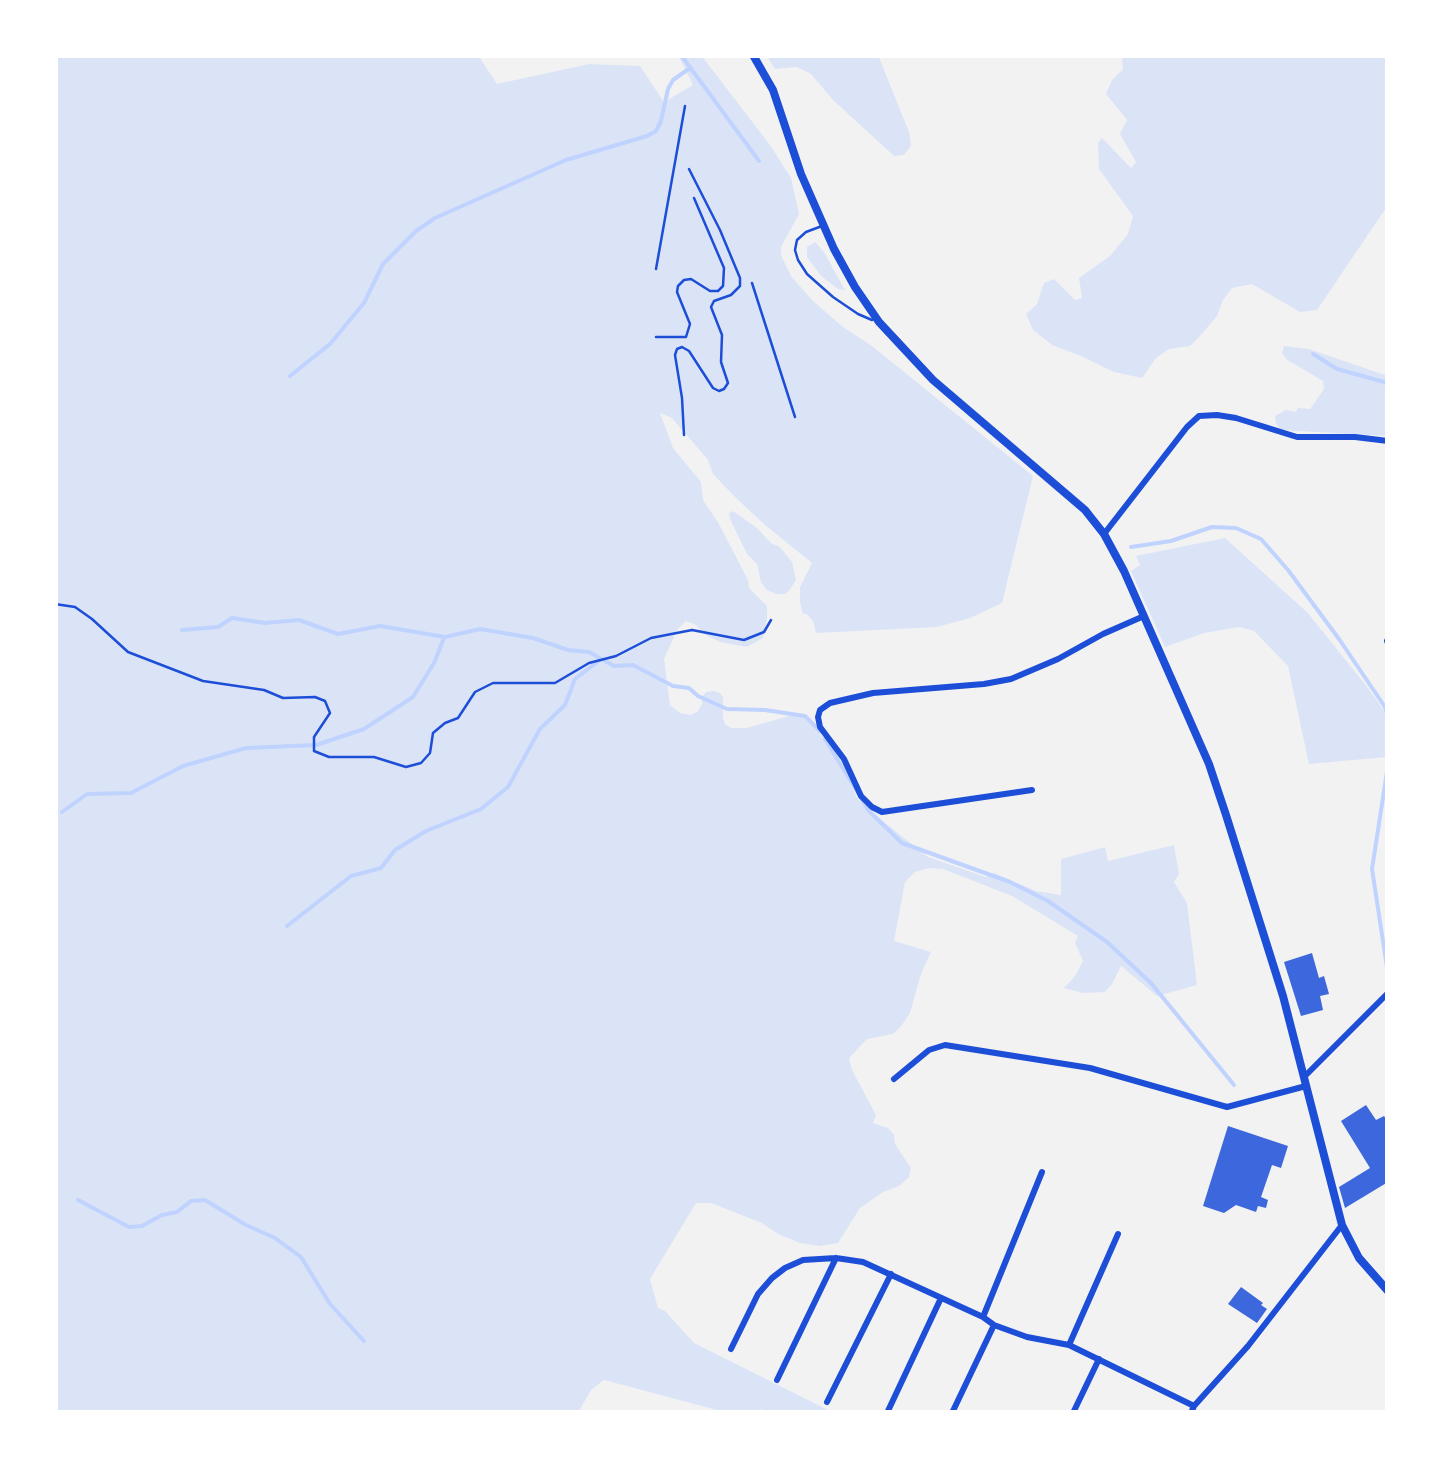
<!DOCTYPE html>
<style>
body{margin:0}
#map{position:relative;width:1443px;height:1468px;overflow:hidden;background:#f2f2f2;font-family:Cabin,sans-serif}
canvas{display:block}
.frame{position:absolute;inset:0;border:58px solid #fff;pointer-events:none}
</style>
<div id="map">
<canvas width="1443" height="1468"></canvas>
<div class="frame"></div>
</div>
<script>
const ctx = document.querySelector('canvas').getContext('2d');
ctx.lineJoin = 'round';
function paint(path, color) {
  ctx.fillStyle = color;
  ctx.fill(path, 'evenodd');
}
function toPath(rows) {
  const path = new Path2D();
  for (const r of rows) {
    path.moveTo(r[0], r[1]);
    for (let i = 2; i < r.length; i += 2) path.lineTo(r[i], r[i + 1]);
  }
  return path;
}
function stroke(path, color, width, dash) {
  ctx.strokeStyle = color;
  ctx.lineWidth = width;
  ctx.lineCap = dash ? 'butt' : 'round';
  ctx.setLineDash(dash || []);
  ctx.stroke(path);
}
const green = toPath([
 [55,55,478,55,497,84,589,64,640,66,664,102,693,85,678,55,701,55,770,145,791,178,799,214,781,247,781,255,791,276,812,300,843,327,872,346,1033,476,1002,603,970,618,937,627,816,633,813,621,807,614,803,614,800,602,800,587,812,563,765,525,735,497,713,474,708,460,672,418,660,413,673,448,701,482,703,500,719,524,748,580,749,588,767,606,767,618,763,638,747,647,720,642,702,633,696,625,686,621,677,630,664,659,670,705,680,713,691,715,698,711,702,704,702,697,706,692,714,691,720,693,723,697,723,718,725,724,731,728,747,728,789,716,801,715,816,728,835,753,856,796,865,807,928,857,986,877,994,873,1036,891,1061,895,1061,859,1105,847,1108,861,1174,845,1179,874,1174,882,1187,903,1197,985,1157,996,1121,966,1112,984,1105,992,1083,993,1064,988,1075,976,1083,961,1075,943,1078,936,1012,896,943,869,929,868,915,872,905,882,894,941,931,952,921,974,910,1013,902,1025,893,1034,867,1039,849,1058,852,1070,876,1115,873,1123,888,1128,894,1135,895,1144,911,1168,909,1177,899,1186,883,1192,860,1208,838,1243,820,1246,800,1243,778,1234,762,1223,711,1203,696,1203,650,1279,658,1308,665,1311,694,1343,834,1413,770,1413,760,1409,754,1413,728,1413,604,1380,591,1390,578,1413,55,1413],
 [766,55,878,55,909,132,911,146,904,155,894,156,833,100,811,74,797,67,775,69],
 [1122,55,1388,55,1388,205,1317,310,1300,312,1252,284,1232,288,1223,300,1217,316,1200,336,1190,346,1169,349,1156,358,1142,378,1114,372,1081,356,1052,345,1033,330,1026,314,1037,304,1044,283,1054,279,1075,300,1082,298,1079,278,1110,256,1128,234,1133,216,1099,169,1098,143,1102,138,1131,168,1136,162,1120,134,1127,120,1106,94,1112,80,1123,69],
 [815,242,824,252,845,290,838,289,821,276,807,257,807,247],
 [1284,346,1309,349,1388,376,1388,436,1281,430,1276,424,1275,416,1286,410,1296,412,1298,408,1310,409,1324,389,1323,381,1286,359,1282,353],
 [733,511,757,528,771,543,780,547,792,562,796,580,789,591,785,594,776,594,767,590,761,582,757,564,747,554,730,519,729,513],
 [1225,538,1308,613,1368,688,1387,715,1387,757,1309,764,1288,666,1254,631,1239,627,1204,633,1165,647,1131,571,1140,565,1136,556]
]);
const stream = toPath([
 [681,55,759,161],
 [1313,354,1337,369,1388,383],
 [290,376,330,344,364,303,383,264,416,231,435,218,566,160,647,136,656,131,661,121,668,89,673,80,690,68],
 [1131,547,1171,541,1212,527,1236,528,1261,539,1288,570,1339,639,1385,707,1388,716],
 [182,630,218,627,232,618,265,623,299,620,338,634,380,626,445,637,480,629,533,638,568,650,589,652,614,666,633,665,673,686,689,688,698,696,727,709,765,710,805,716,820,731],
 [825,739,869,811,902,843,1010,882,1048,901,1107,942,1151,983,1234,1085],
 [1388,765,1372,869,1388,974],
 [62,812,87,794,131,793,183,766,246,748,316,745,364,729,413,697,434,663,444,638],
 [287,926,351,876,381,868,395,850,426,831,481,809,508,787,540,729,565,705,575,679,600,660],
 [78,1200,129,1227,142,1226,162,1215,177,1212,191,1201,205,1200,246,1225,275,1238,301,1257,330,1304,364,1341]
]);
const building = toPath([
 [1312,953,1319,978,1324,976,1329,994,1320,996,1323,1010,1301,1016,1284,962],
 [1366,1105,1376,1120,1384,1116,1388,1122,1388,1182,1345,1208,1339,1187,1370,1168,1341,1121],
 [1228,1126,1288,1146,1281,1168,1272,1165,1261,1197,1268,1200,1266,1208,1258,1206,1256,1212,1236,1205,1224,1213,1203,1206],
 [1241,1287,1263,1303,1261,1305,1267,1309,1257,1323,1228,1304]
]);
const path = toPath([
 [656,269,685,106],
 [752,283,795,417],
 [656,337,686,337,690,324,677,292,678,286,684,280,691,279,710,291,718,291,723,286,724,268,694,198],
 [684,435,682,398,675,355,677,349,682,347,689,351,713,388,719,391,724,389,728,383,721,362,722,335,711,307,714,301,731,295,740,286,740,278,720,230,689,169],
 [55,604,75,607,92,619,128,652,203,681,264,690,283,698,315,697,325,701,330,713,314,737,314,751,329,757,374,757,406,767,421,763,430,753,433,733,445,723,458,718,475,692,493,683,555,683,589,663,616,656,651,638,692,630,744,640,764,632,771,620]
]);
const service = toPath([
 [822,226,806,232,797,240,795,250,798,260,807,274,833,297,858,314,872,320]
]);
const minor = toPath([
 [1104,534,1187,427,1199,416,1217,415,1236,418,1297,437,1355,437,1388,441],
 [1387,641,1388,641],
 [1032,790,882,812,872,807,861,796,844,759,820,727,818,717,820,710,830,703,873,693,984,684,1011,679,1058,659,1103,634,1144,616],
 [1304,1077,1388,993],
 [894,1079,929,1050,945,1045,1090,1068,1227,1107,1306,1086],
 [983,1317,1042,1172],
 [1069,1345,1118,1234],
 [731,1349,758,1294,772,1278,785,1268,803,1260,836,1258,863,1262,983,1317,994,1325,1027,1337,1069,1345,1194,1406],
 [777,1380,836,1258],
 [827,1402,891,1274],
 [887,1413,941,1298],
 [952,1413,994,1325],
 [1073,1413,1099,1359],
 [1191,1413,1194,1406,1248,1346,1342,1225]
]);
const tertiary = toPath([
 [753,55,773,90,801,174,834,249,855,287,879,322,933,380,1085,510,1104,534,1124,571,1209,764,1226,815,1283,996,1342,1225,1359,1258,1388,1291]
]);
paint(green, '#dbe4f7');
stroke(stream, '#bfd3fe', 4);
paint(building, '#3d67dc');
stroke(path, '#1d4ed8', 2.5);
stroke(service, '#1d4ed8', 2.5);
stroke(minor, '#1d4ed8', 6);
stroke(tertiary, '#1d4ed8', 8);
</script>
